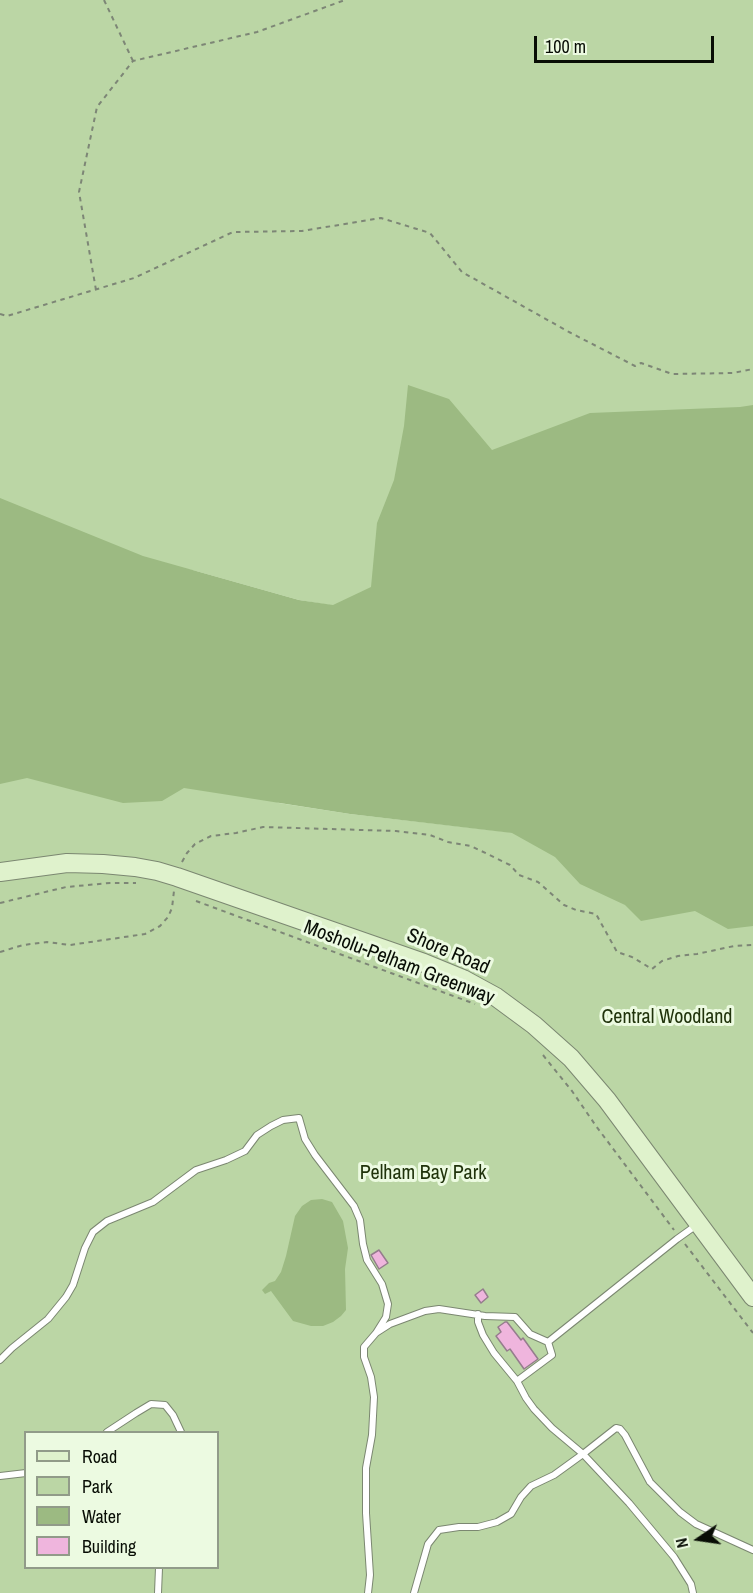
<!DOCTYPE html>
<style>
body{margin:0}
#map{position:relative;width:753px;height:1593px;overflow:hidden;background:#ecfae1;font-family:"Archivo Narrow",sans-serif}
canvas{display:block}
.legend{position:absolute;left:24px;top:1431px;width:195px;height:138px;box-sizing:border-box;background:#ecfae1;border:2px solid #919b89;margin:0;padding:8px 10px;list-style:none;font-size:18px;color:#080d05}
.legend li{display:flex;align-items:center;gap:12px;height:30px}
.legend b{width:30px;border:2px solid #919b89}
.north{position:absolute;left:669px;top:1509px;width:60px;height:60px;-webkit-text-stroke:4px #ecfae1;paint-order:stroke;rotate:257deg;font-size:16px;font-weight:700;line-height:24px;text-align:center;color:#080d05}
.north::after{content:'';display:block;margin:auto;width:21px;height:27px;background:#080d05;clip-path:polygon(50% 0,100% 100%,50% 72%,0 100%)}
.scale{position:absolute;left:534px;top:36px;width:180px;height:27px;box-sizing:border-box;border:3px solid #080d05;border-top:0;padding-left:8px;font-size:18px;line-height:21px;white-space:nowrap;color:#080d05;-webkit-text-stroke:4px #ecfae1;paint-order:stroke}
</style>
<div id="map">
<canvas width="753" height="1593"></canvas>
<ul class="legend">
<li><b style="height:8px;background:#dff2cc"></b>Road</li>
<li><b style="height:16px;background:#bbd6a5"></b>Park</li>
<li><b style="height:16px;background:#9cba82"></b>Water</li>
<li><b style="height:16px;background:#efb5dd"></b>Building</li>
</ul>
<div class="north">N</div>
<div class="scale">100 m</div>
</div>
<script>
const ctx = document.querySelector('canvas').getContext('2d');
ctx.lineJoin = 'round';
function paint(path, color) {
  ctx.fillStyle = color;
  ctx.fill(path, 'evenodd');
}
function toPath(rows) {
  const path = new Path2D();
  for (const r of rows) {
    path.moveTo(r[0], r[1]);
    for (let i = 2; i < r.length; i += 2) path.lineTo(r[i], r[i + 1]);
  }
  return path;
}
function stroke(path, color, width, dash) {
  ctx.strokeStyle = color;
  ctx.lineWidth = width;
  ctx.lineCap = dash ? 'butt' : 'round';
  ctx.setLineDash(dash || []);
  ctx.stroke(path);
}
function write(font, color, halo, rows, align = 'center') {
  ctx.font = font + ' "Archivo Narrow",sans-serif';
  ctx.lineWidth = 6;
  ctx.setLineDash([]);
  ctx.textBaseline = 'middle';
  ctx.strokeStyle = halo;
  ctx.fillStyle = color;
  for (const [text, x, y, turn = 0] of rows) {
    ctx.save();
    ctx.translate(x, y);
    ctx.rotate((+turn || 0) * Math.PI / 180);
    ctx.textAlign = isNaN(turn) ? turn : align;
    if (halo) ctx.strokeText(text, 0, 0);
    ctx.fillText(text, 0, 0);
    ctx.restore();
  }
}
const green = toPath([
 [0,0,753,0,753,585,445,624,299,600,196,571,0,533],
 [0,717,184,755,279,803,350,814,753,860,753,1593,0,1593],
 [26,1432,218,1432,218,1568,26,1568]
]);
const water = toPath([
 [408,385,449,399,492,450,590,413,740,407,753,405,753,926,728,929,695,911,641,921,625,905,580,884,555,857,512,833,350,814,184,788,162,801,123,803,27,778,0,784,0,498,143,556,299,600,333,605,371,587,377,523,394,480,404,426],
 [322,1199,332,1202,343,1221,348,1248,345,1269,346,1310,341,1316,333,1322,323,1326,311,1326,293,1321,271,1291,265,1294,262,1290,269,1283,275,1281,281,1272,286,1256,295,1216,302,1206,311,1200]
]);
const building = toPath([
 [379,1250,388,1263,379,1269,371,1255,379,1250],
 [483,1289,488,1297,481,1303,475,1295,483,1289],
 [505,1322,507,1322,521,1340,523,1338,538,1359,524,1369,510,1349,507,1351,496,1336,501,1332,498,1327,505,1322]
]);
const path = toPath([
 [104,0,133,61],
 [96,290,79,192,97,107,133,61,257,32,345,0],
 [0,314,7,316,134,278,233,232,302,231,381,218,430,233,462,272,569,332,635,366,641,363,672,374,733,373,753,369],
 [182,862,187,853,195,844,211,836,236,833,263,827,396,831,430,835,448,842,471,846,510,865,519,875,538,882,564,905,576,910,596,914,617,952,632,957,652,969,662,961,678,956,697,954,734,946,753,945],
 [196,901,475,1004],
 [0,903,66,887,110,883,136,883],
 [0,952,23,945,47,942,70,945,145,934,160,926,168,917,172,908,174,891],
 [543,1055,572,1091,596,1126,674,1230],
 [685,1244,753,1333]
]);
const service = toPath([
 [478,1314,478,1322,483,1335,494,1353,517,1381,526,1398,534,1409,552,1428,583,1454,629,1503,674,1557,691,1584,693,1593],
 [548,1342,677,1239,698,1224],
 [0,1360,12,1348,48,1319,66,1297,73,1285,85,1248,93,1232,107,1221,153,1202,196,1170,226,1160,245,1151,257,1135,271,1126,283,1120,299,1118,305,1139,315,1155,354,1206,360,1220,363,1244,367,1260,382,1284,388,1304,386,1317,376,1333],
 [107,1432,136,1413,151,1404,165,1405,173,1415,181,1432],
 [0,1476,26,1473],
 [158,1593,159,1568],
 [368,1593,370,1575,366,1513,366,1468,372,1435,374,1397,371,1377,364,1357,364,1347,376,1333,390,1324,425,1311,439,1309,485,1316,515,1317,530,1334,548,1342,552,1355,517,1381],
 [414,1593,428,1544,439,1530,459,1527,478,1527,497,1522,511,1514,521,1497,531,1486,554,1475,583,1454,616,1428,620,1429,625,1435,650,1482,680,1512,696,1524,753,1550]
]);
const secondary = toPath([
 [0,872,67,863,103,864,135,867,157,871,177,877,424,963,463,979,496,997,534,1025,571,1058,607,1100,753,1297]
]);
const streetNames = [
 ["Shore Road",448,952,23],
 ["Mosholu-Pelham Greenway",399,963,21]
];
const parkNames = [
 ["Central Woodland",667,1018],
 ["Pelham Bay Park",423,1174]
];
paint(green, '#bbd6a5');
paint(water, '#9cba82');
paint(building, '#efb5dd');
stroke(building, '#957d8d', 1.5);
stroke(service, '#7b8771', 8);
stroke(secondary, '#7b8771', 20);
stroke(path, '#7d8676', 2, [4.5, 4.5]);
stroke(service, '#fff', 6);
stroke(secondary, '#dff2cc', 18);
write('20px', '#080d05', '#ecfae1', streetNames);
write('20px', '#20330b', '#ecfae1', parkNames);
</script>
